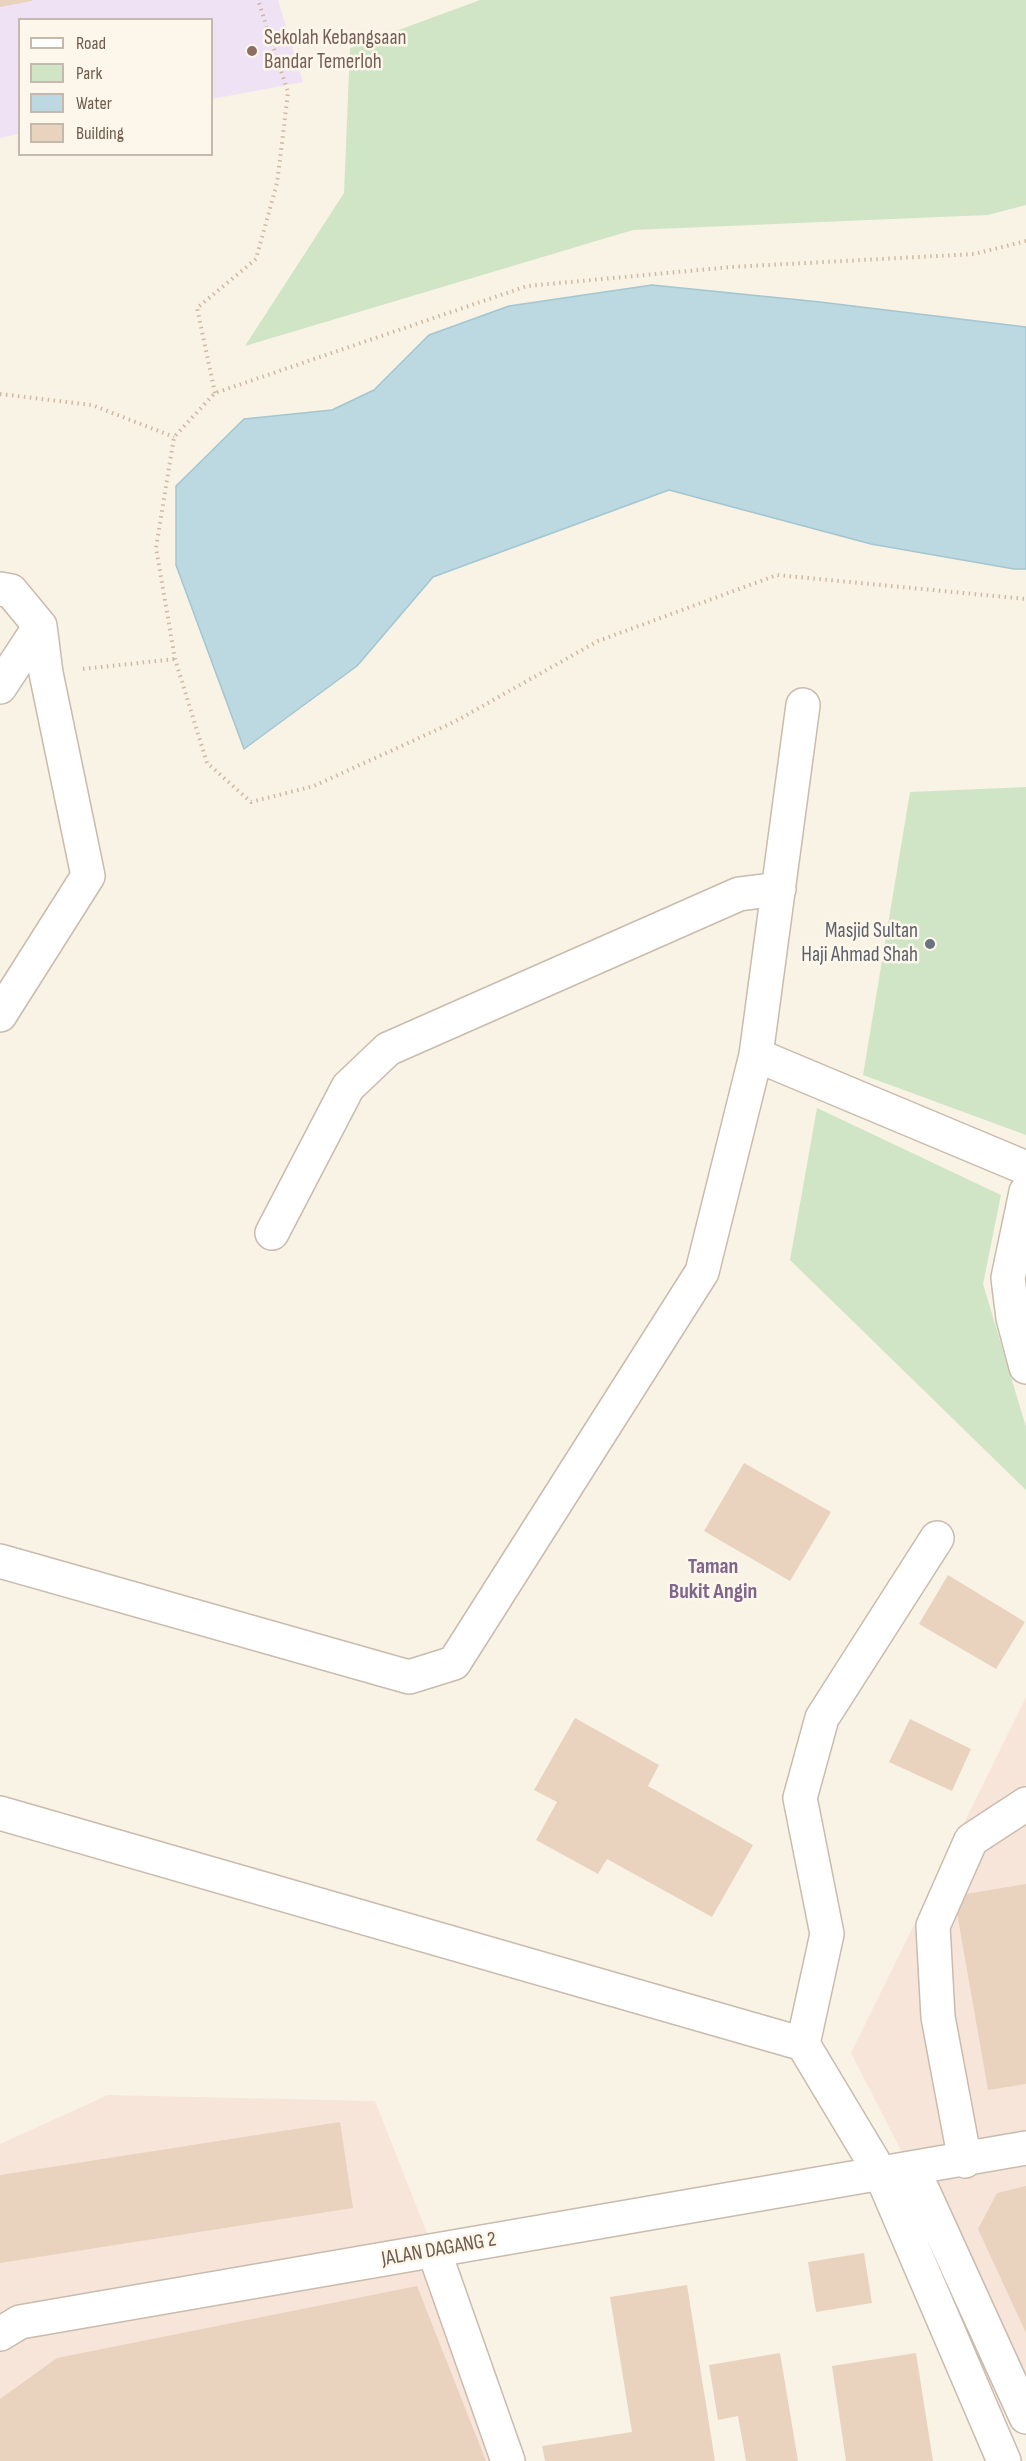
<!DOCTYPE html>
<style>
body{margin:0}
#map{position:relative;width:1026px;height:2461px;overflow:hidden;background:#f9f3e5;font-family:"Sofia Sans Condensed",sans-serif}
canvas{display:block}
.legend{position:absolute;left:18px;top:18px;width:195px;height:138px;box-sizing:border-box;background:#fdf7eb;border:2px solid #c4b9ac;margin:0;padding:8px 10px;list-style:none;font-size:18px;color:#6f5c4d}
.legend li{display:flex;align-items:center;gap:12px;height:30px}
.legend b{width:30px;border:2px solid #c4b9ac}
</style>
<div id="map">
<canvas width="1026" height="2461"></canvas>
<ul class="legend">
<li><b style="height:8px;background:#fff"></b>Road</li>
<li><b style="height:16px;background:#d0e5c5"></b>Park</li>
<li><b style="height:16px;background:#bcd8e0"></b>Water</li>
<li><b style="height:16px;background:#e9d3be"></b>Building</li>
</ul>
</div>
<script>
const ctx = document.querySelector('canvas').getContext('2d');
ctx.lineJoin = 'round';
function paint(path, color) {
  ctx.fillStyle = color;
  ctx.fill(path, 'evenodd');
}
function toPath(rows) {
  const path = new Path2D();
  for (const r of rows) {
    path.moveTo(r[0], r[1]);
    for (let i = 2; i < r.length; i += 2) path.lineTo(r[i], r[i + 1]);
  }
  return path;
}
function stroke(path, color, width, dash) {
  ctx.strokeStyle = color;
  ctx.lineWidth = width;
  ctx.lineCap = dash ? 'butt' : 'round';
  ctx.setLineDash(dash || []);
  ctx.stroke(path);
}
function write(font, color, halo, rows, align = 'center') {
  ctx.font = font + ' "Sofia Sans Condensed",sans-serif';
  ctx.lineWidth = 5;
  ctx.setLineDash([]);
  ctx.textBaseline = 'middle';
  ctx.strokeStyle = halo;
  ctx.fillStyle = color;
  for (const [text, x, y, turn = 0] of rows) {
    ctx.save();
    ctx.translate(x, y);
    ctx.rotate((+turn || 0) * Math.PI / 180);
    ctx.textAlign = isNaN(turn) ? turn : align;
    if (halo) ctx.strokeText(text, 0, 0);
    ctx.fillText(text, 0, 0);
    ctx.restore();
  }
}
const commercial = toPath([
 [1026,1697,1026,2394,851,2053],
 [108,2095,375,2101,517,2461,0,2461,0,2144]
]);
const education = toPath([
 [0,0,278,0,303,82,212,99,212,20,20,20,19,134,0,138]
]);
const green = toPath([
 [480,0,1026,0,1026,205,988,215,633,230,245,346,344,193,350,48],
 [1026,787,1026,1135,863,1075,910,792],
 [817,1108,1001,1195,983,1284,1026,1427,1026,1490,790,1260]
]);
const water = toPath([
 [652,285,820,302,1026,327,1026,569,1014,569,871,544,669,490,433,577,357,666,244,749,176,565,176,486,244,419,332,410,374,390,429,335,509,306,652,285]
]);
const building = toPath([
 [0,0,32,0,32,1,0,7],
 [744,1463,831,1512,790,1581,704,1531],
 [948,1575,1025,1622,996,1669,919,1624],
 [575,1718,659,1765,648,1786,753,1845,712,1917,607,1859,598,1874,536,1840,557,1802,534,1790],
 [910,1719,971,1749,952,1791,889,1762],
 [1026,1884,1026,2084,988,2090,954,1896],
 [340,2122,353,2208,0,2263,0,2175],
 [1026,2186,1026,2333,978,2229,997,2193],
 [864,2253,872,2303,816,2312,808,2262],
 [687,2285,715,2461,545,2461,542,2446,632,2432,610,2297],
 [417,2286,486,2461,0,2461,0,2399,57,2358],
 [780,2353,798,2461,746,2461,738,2416,718,2420,709,2365],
 [916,2353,933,2461,846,2461,832,2366]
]);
const path = toPath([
 [1026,241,974,254,731,267,527,286,215,393,174,437,156,548,175,659,207,763,251,802,314,786,456,721,598,641,777,575,1026,599],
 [215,393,197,308,256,259,277,183,282,143,288,92,258,0],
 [0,394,92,405,174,437],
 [83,669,175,659]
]);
const minor = toPath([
 [0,589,11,591,40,626,46,673,88,876,0,1015],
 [0,687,40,626],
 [756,1055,1026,1168],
 [1026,1192,1008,1278,1013,1318,1026,1367],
 [272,1233,348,1087,388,1049,739,894,779,889],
 [0,1561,409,1677,454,1663,702,1272,756,1055,803,705],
 [0,1813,803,2044,881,2174,1004,2461],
 [803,2044,827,1934,800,1798,822,1718,937,1538],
 [965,2161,938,2017,933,1926,971,1840,1026,1804],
 [913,2169,1026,2417],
 [434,2251,508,2461],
 [0,2334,20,2322,1026,2148]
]);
const markers = [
 [252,51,6,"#8d6e63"],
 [930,944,6,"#6b7280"]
];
const educationNames = [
 ["Sekolah Kebangsaan",264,39],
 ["Bandar Temerloh",264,63]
];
const worshipNames = [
 ["Masjid Sultan",918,932],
 ["Haji Ahmad Shah",918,956]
];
const streetNames = [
 ["JALAN DAGANG 2",439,2250,-10]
];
const neighbourhoodNames = [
 ["Taman",713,1567],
 ["Bukit Angin",713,1592]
];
paint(commercial, '#f8e5da');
paint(education, '#f0e2f5');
paint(green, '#d0e5c5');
paint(water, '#bcd8e0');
stroke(water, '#a3c6d1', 1.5);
paint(building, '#e9d3be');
stroke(minor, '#c9bbad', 36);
stroke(path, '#d0b8a3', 4, [1.5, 4.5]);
stroke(minor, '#fff', 33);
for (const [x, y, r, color] of markers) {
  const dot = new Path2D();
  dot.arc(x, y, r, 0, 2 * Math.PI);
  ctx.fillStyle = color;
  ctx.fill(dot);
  stroke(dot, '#fdf7eb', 2);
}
write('21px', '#785e54', '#fdf7eb', educationNames, 'left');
write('21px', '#5b616d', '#fdf7eb', worshipNames, 'right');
write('21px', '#6f5c4d', '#fdf7eb', streetNames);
write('bold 22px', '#81668c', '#fdf7eb', neighbourhoodNames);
</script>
